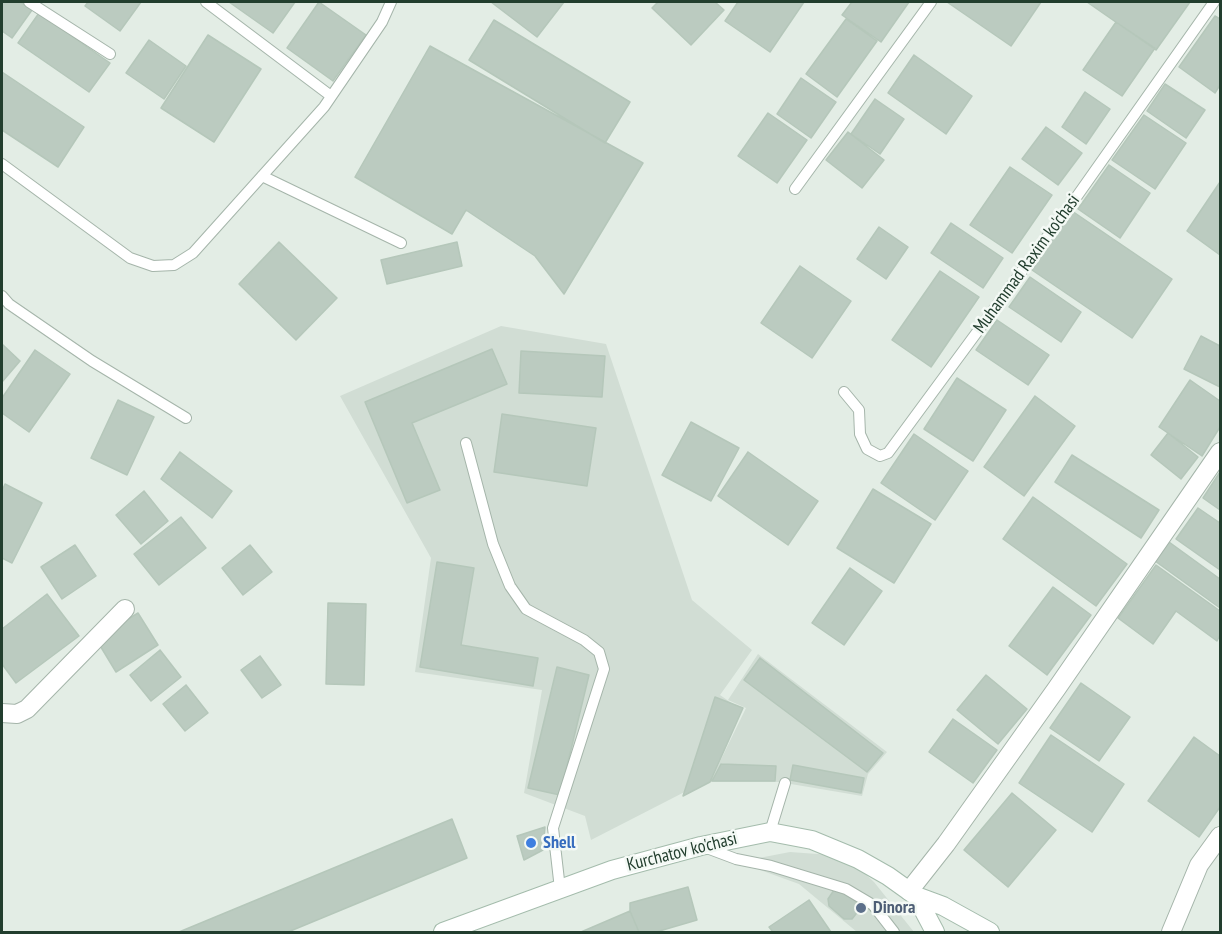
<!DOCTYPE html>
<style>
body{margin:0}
#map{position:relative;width:1222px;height:934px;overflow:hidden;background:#e3ede5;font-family:"PT Sans Narrow",sans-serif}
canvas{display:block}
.frame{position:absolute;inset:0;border:3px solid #223e2e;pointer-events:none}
</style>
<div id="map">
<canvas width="1222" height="934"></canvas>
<div class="frame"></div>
</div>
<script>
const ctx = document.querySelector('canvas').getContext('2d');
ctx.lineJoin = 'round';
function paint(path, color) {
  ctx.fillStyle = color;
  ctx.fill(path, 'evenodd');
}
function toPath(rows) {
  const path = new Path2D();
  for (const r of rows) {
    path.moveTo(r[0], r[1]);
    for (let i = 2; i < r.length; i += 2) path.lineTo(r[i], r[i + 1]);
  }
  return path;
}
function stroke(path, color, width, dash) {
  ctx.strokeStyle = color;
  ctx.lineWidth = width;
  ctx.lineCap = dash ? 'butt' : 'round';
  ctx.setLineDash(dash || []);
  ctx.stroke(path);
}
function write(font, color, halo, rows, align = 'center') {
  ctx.font = font + ' "PT Sans Narrow",sans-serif';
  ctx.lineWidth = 5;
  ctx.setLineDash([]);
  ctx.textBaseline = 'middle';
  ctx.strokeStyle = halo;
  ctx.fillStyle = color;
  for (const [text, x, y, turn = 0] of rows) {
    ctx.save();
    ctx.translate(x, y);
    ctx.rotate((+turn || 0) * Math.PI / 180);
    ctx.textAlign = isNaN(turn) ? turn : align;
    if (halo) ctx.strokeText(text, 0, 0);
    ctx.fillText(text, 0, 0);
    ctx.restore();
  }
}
const built = toPath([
 [501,326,606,344,692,600,752,650,720,695,740,709,706,781,591,840,585,816,524,793,542,690,415,672,431,558,340,396],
 [758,654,887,752,868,774,862,796,779,782,710,782,746,708,728,700],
 [790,852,831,855,861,870,874,882,914,932,857,932,799,884,738,862]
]);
const building = toPath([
 [2,2,20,2,32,10,12,38,2,31,2,2],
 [88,2,141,2,120,31,85,6,88,2],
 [229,2,295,2,273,33,229,2],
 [319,2,366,35,333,81,287,48,319,2],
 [491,2,564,2,537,37,491,2],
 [658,2,715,2,724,10,691,45,652,8,658,2],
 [738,2,804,2,770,52,725,21,738,2],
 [852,2,909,2,881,42,842,15,852,2],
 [947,2,1041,2,1011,46,947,2],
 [1087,2,1190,2,1156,50,1087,2],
 [39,13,110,63,89,92,18,43,39,13],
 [1215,16,1220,19,1220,85,1215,93,1179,67,1215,16],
 [846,19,877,41,837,97,806,74,846,19],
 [494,20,630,102,605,143,469,60,494,20],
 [1116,22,1155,48,1122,96,1083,70,1116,22],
 [208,35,261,69,214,142,161,108,208,35],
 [149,40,186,66,164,99,126,73,149,40],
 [430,46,643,163,564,294,535,256,466,210,452,234,355,177,430,46],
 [914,55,972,96,946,134,888,93,914,55],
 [2,72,84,127,58,167,2,130,2,72],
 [801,78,836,102,811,138,777,114,801,78],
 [1165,84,1205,110,1186,138,1147,111,1165,84],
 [1085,92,1110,109,1086,144,1062,127,1085,92],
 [875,99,904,119,880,154,851,134,875,99],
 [768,113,807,140,777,183,738,156,768,113],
 [1144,115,1186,143,1155,189,1112,160,1144,115],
 [1046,127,1082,153,1058,185,1022,159,1046,127],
 [848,132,884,160,862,188,826,160,848,132],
 [1109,165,1150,193,1120,238,1078,209,1109,165],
 [1010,167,1052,195,1012,253,970,225,1010,167],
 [1220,182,1220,255,1187,231,1220,182],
 [1072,211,1172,279,1132,338,1032,270,1072,211],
 [951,223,1003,258,983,288,931,253,951,223],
 [879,227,908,247,886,279,857,259,879,227],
 [279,242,337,298,296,340,239,284,279,242],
 [457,242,462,266,387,284,381,260,457,242],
 [800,266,851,301,812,358,761,323,800,266],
 [940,271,979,297,931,367,892,340,940,271],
 [1030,277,1081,312,1061,342,1009,307,1030,277],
 [997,320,1049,355,1028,385,976,350,997,320],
 [1201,336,1220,346,1220,387,1184,369,1201,336],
 [2,344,20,361,2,382,2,344],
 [492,349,507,384,412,423,440,490,407,503,365,402,492,349],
 [35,350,70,374,29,432,2,413,2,398,35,350],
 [521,351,605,356,602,397,519,393,521,351],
 [957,378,1006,410,973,461,924,429,957,378],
 [1190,380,1220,401,1220,427,1202,456,1159,427,1190,380],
 [1035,396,1075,426,1024,496,984,467,1035,396],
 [118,400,154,417,127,475,91,458,118,400],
 [502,414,596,428,587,486,494,472,502,414],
 [691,422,739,448,711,501,662,475,691,422],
 [1168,433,1198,457,1181,479,1151,455,1168,433],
 [914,434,968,471,935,520,881,483,914,434],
 [180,452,232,491,212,518,161,479,180,452],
 [748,452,818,501,788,545,718,496,748,452],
 [1072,455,1159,510,1141,538,1055,482,1072,455],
 [1220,472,1220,510,1203,498,1220,472],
 [5,484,42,503,12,563,2,558,2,491,5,484],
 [873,489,931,524,894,583,837,548,873,489],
 [144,491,168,521,141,544,116,515,144,491],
 [1033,497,1127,564,1096,606,1003,539,1033,497],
 [1198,508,1220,523,1220,570,1176,539,1198,508],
 [181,517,206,548,159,585,134,554,181,517],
 [1169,542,1220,579,1220,608,1155,561,1169,542],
 [75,545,96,576,62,599,41,567,75,545],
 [250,545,272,572,243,595,222,568,250,545],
 [437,562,474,568,461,645,538,658,533,686,420,667,437,562],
 [1156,565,1220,611,1220,635,1217,641,1176,611,1153,644,1118,618,1156,565],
 [850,568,882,591,844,645,812,623,850,568],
 [1053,587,1091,615,1047,675,1009,646,1053,587],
 [47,594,79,636,16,683,2,664,2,629,47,594],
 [328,603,366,604,364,685,326,684,328,603],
 [138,613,158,645,116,672,96,639,138,613],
 [160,650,181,677,151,701,130,675,160,650],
 [260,656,281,685,262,698,241,670,260,656],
 [760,658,883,753,867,772,744,680,760,658],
 [557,667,589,675,560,795,528,788,557,667],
 [986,675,1027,709,998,744,957,710,986,675],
 [1081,683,1130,717,1099,761,1050,728,1081,683],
 [186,685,208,713,185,731,163,704,186,685],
 [715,697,743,708,710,782,683,796,715,697],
 [953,719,997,750,973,783,929,752,953,719],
 [1051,735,1124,784,1092,832,1019,783,1051,735],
 [1194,737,1220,756,1220,807,1199,837,1148,801,1194,737],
 [721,764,776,766,775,781,712,781,721,764],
 [793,765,864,778,861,793,790,780,793,765],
 [1012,793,1056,830,1008,887,964,850,1012,793],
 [452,819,467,858,288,932,179,932,452,819],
 [545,827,543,850,524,860,517,836,545,827],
 [688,887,697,920,656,932,639,932,630,911,630,903,688,887],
 [834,890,841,890,857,902,859,910,852,919,844,919,829,906,828,899,834,890],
 [809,900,831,932,773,932,769,927,809,900],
 [630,911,639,932,581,932,630,911]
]);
const lane = toPath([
 [29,2,110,54],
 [206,2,331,96],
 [2,164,130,258,153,266,174,265,193,253,324,107,382,22,391,2],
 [262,176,401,243],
 [795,189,931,2],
 [2,296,9,304,92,361,186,418],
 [844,392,859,410,860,434,867,449,880,456,888,453,1075,199,1214,2],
 [466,443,493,544,510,586,526,609,584,640,599,652,604,669,553,828,560,889],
 [770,832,785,783],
 [704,847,736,859,771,866,846,889,873,905,894,932]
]);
const street = toPath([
 [2,713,17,714,27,709,125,609],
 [909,891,946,844,1057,688,1220,452],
 [1171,932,1199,865,1220,836]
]);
const secondary = toPath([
 [916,896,935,932],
 [443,932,612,870,701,846,770,832,812,840,858,859,888,876,916,896,943,906,990,932]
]);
const markers = [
 [531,843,6,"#3f7fe0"],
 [861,908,6,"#5c6f8a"]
];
const streetNames = [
 ["Muhammad Raxim ko'chasi",1027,264,-54],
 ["Kurchatov ko'chasi",682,852,-14]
];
const shopNames = [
 ["Shell",543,843]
];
const serviceNames = [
 ["Dinora",873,908]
];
paint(built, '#d1ddd4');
paint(building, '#bbcbc0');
stroke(building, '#b5c7ba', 1.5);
stroke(lane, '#a5b5aa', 12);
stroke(street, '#a5b5aa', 20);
stroke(secondary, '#a4bcac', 20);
stroke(lane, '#fff', 10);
stroke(street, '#fff', 18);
stroke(secondary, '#fff', 18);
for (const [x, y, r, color] of markers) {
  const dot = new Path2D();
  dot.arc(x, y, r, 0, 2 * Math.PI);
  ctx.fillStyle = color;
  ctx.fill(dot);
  stroke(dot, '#f4f9f5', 2);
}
write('18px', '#223e2e', '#f4f9f5', streetNames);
write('bold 18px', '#366cbe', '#f4f9f5', shopNames, 'left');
write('bold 18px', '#4e5e75', '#f4f9f5', serviceNames, 'left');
</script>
